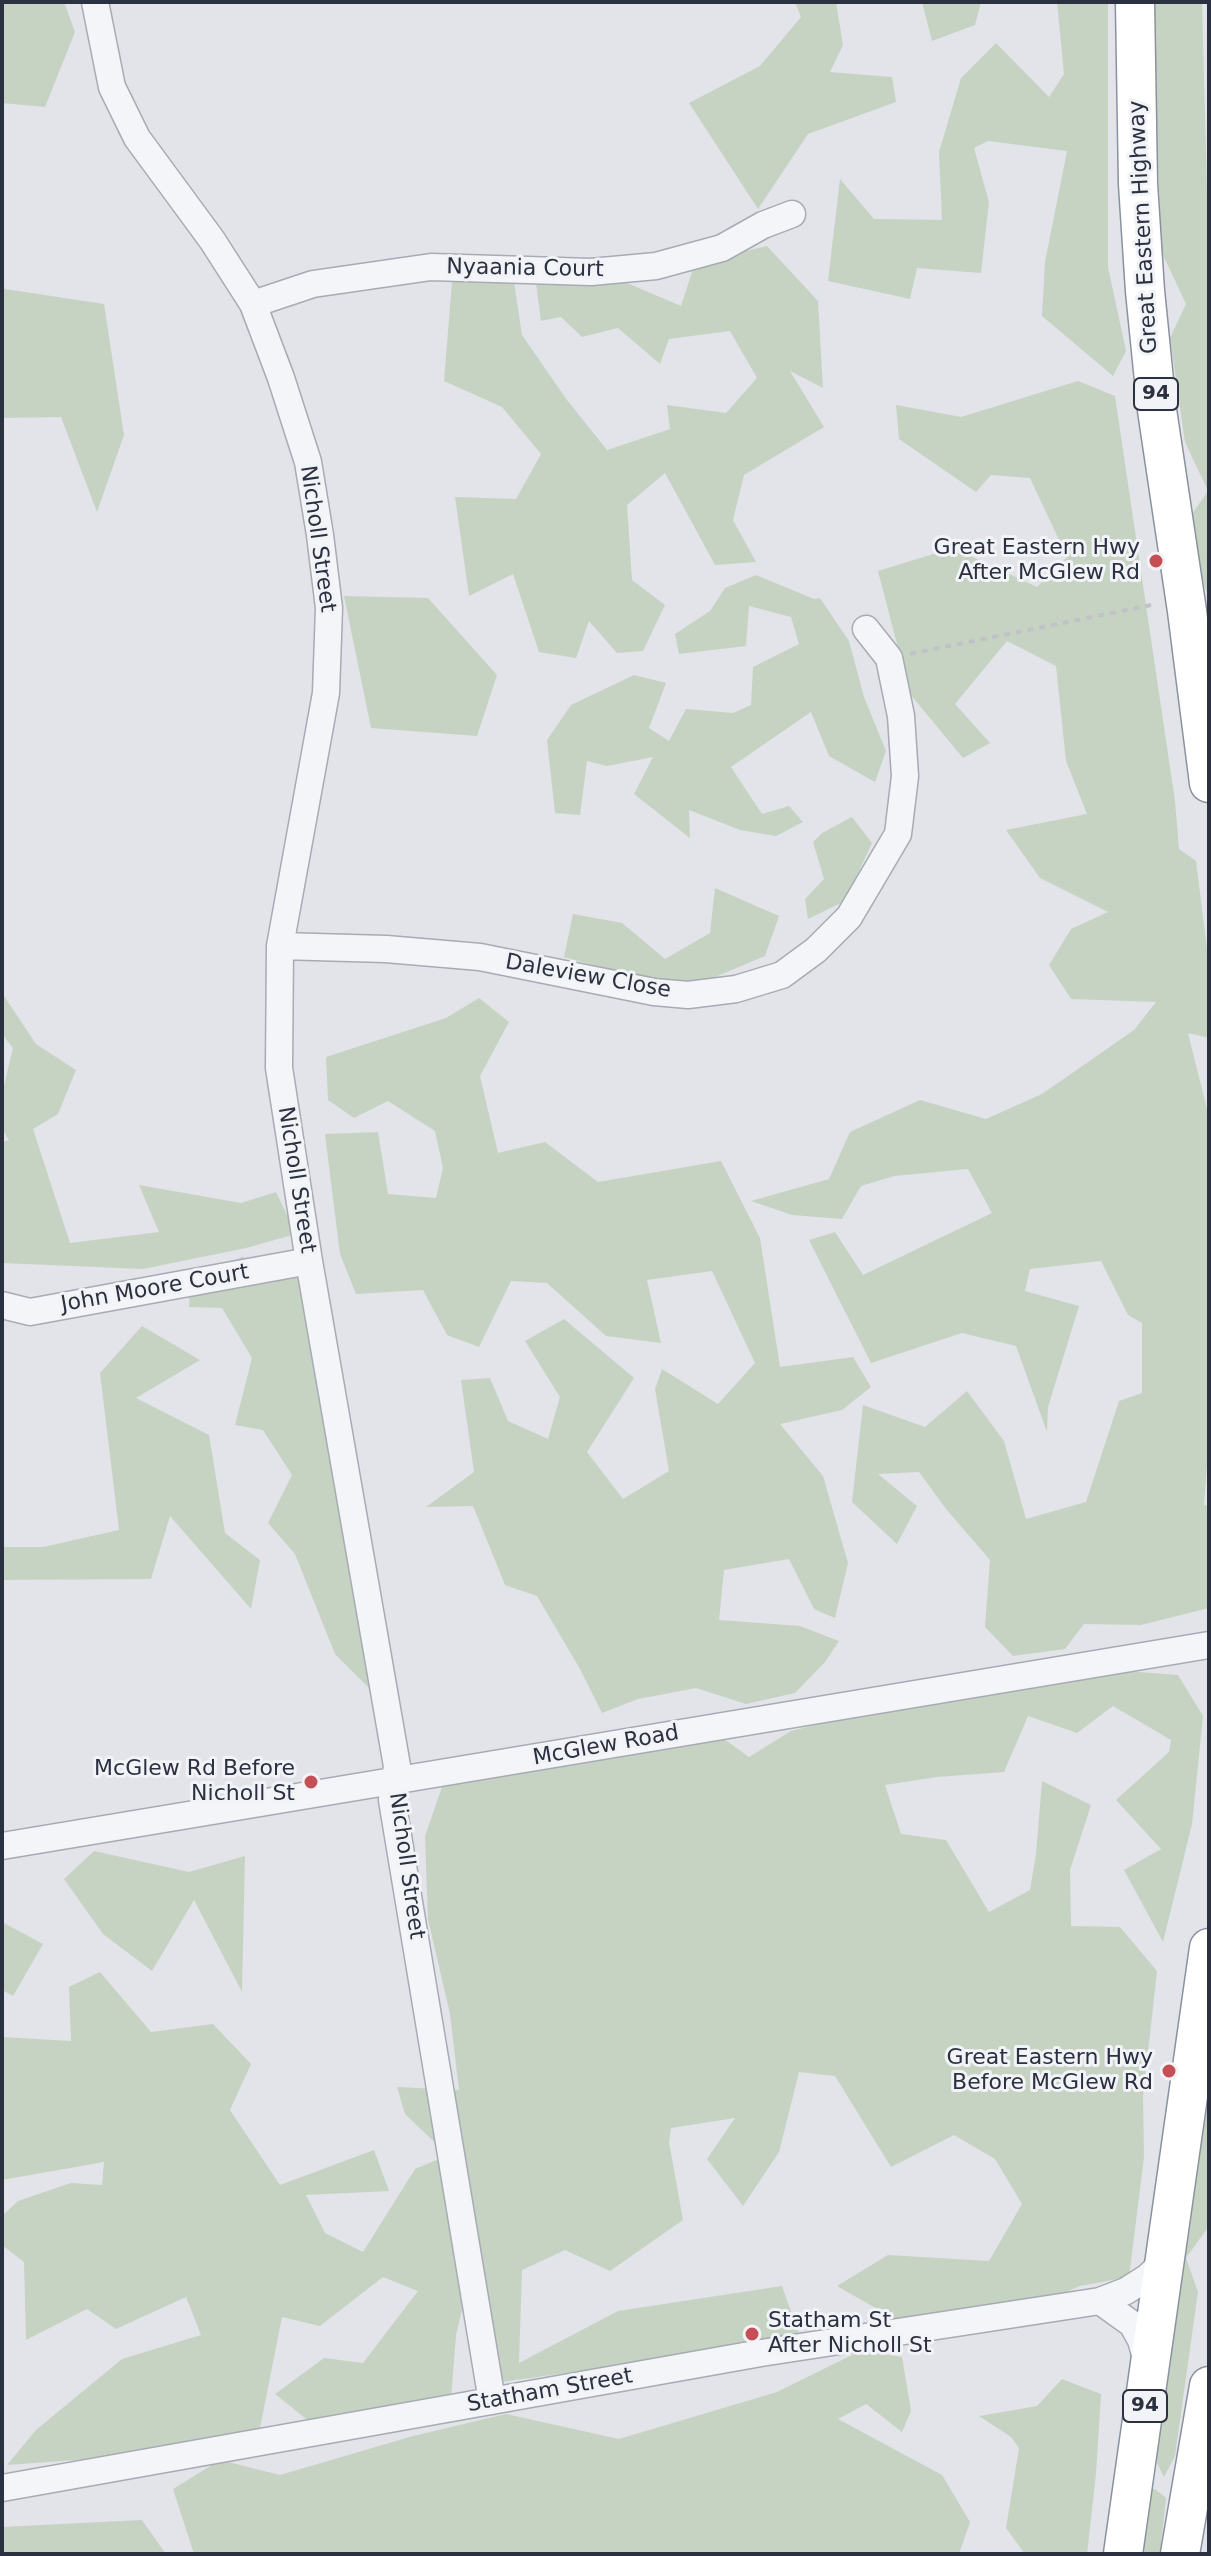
<!DOCTYPE html>
<style>
body{margin:0}
#map{position:relative;width:1211px;height:2556px;overflow:hidden;background:#e2e4e9;font-family:"DejaVu Sans",sans-serif}
canvas{display:block}
.frame{position:absolute;inset:0;border:4px solid #2b3140;pointer-events:none}
</style>
<div id="map">
<canvas width="1211" height="2556"></canvas>
<div class="frame"></div>
</div>
<script>
const ctx = document.querySelector('canvas').getContext('2d');
ctx.lineJoin = 'round';
function paint(path, color) {
  ctx.fillStyle = color;
  ctx.fill(path, 'evenodd');
}
function toPath(rows) {
  const path = new Path2D();
  for (const r of rows) {
    path.moveTo(r[0], r[1]);
    for (let i = 2; i < r.length; i += 2) path.lineTo(r[i], r[i + 1]);
  }
  return path;
}
function stroke(path, color, width, dash) {
  ctx.strokeStyle = color;
  ctx.lineWidth = width;
  ctx.lineCap = dash ? 'butt' : 'round';
  ctx.setLineDash(dash || []);
  ctx.stroke(path);
}
function write(font, color, halo, rows, align = 'center') {
  ctx.font = font + ' "DejaVu Sans",sans-serif';
  ctx.lineWidth = 6;
  ctx.setLineDash([]);
  ctx.textBaseline = 'middle';
  ctx.strokeStyle = halo;
  ctx.fillStyle = color;
  for (const [text, x, y, turn = 0] of rows) {
    ctx.save();
    ctx.translate(x, y);
    ctx.rotate((+turn || 0) * Math.PI / 180);
    ctx.textAlign = isNaN(turn) ? turn : align;
    if (halo) ctx.strokeText(text, 0, 0);
    ctx.fillText(text, 0, 0);
    ctx.restore();
  }
}
const green = toPath([
 [2,2,64,2,75,32,45,107,2,103],
 [795,2,836,2,843,45,830,72,892,77,896,102,808,134,758,209,689,103,760,66,801,17],
 [922,2,981,2,975,25,932,41],
 [1057,2,1108,2,1108,267,1126,351,1113,376,1042,316,1045,262,1067,151,988,141,974,148,989,202,981,273,917,268,910,299,828,281,840,179,874,219,942,220,939,152,961,78,996,43,1049,97,1064,74],
 [1155,2,1202,2,1209,264,1209,597,1196,565,1192,514,1208,491,1185,442,1170,338,1186,304,1162,253,1154,80],
 [767,246,818,301,823,388,790,371,824,427,744,475,733,520,756,562,715,565,665,473,627,505,632,580,665,605,643,651,617,653,589,621,576,658,539,652,513,574,469,596,455,497,516,499,541,454,502,407,444,381,452,282,475,268,514,282,522,335,567,400,607,450,670,429,667,405,726,413,757,378,730,331,669,339,660,364,618,328,582,337,561,317,541,321,536,283,613,277,681,306,695,263],
 [2,285,5,289,104,304,124,435,97,512,61,417,2,418],
 [1078,381,1115,396,1175,801,1179,849,1196,861,1209,965,1209,1038,1188,1033,1209,1117,1209,1438,1204,1505,1209,1506,1209,1608,1141,1625,1084,1624,1065,1649,1013,1656,985,1627,990,1560,946,1509,919,1472,878,1474,917,1506,897,1544,852,1502,863,1405,925,1427,967,1391,1004,1441,1026,1519,1086,1502,1119,1401,1142,1393,1142,1323,1128,1315,1101,1261,1030,1269,1025,1291,1079,1306,1048,1407,1047,1432,1016,1346,962,1333,871,1363,809,1240,835,1232,863,1275,992,1213,968,1169,894,1176,861,1186,842,1219,792,1215,751,1201,829,1179,850,1132,920,1100,986,1119,1042,1094,1134,1030,1156,1002,1071,999,1049,965,1071,929,1108,912,1040,878,1006,830,1087,814,1066,761,1056,666,1007,641,955,704,990,743,963,758,910,694,878,571,953,548,1037,587,1067,557,1030,478,991,475,976,492,899,439,896,405,961,417],
 [756,575,814,599,820,598,849,641,864,697,886,751,875,782,829,756,811,712,731,767,762,814,789,806,803,822,776,836,740,830,689,810,690,838,634,794,653,757,607,766,587,761,580,815,555,813,547,740,571,705,634,675,666,683,649,728,669,741,686,709,733,713,751,705,753,667,799,644,791,617,749,606,746,646,679,654,675,634,710,611,725,588],
 [344,596,428,598,497,675,477,736,371,728],
 [852,817,872,843,845,901,808,919,805,899,824,879,813,842,822,833],
 [715,888,779,916,765,956,684,990,564,957,573,914,622,923,665,959,710,933],
 [2,993,36,1044,76,1070,58,1114,33,1129,70,1243,159,1232,139,1185,241,1203,276,1192,296,1234,246,1248,143,1269,2,1263,2,1142,9,1140,2,1129,2,1094,13,1048,2,1034],
 [479,998,509,1022,480,1076,498,1153,545,1142,598,1182,721,1161,760,1238,780,1367,853,1357,871,1387,842,1410,780,1424,823,1476,848,1563,835,1618,814,1609,789,1559,724,1570,719,1620,800,1626,839,1641,825,1662,795,1693,746,1704,696,1688,638,1699,602,1713,580,1669,537,1596,505,1585,473,1506,426,1507,474,1472,461,1380,490,1378,508,1421,548,1439,560,1397,525,1341,564,1319,634,1378,587,1452,623,1499,669,1471,655,1389,662,1369,718,1404,755,1363,712,1271,647,1280,661,1343,606,1336,547,1283,511,1281,479,1347,447,1335,423,1290,356,1294,340,1254,325,1134,378,1132,388,1194,436,1198,443,1168,435,1131,388,1101,354,1118,328,1100,326,1057,446,1018],
 [242,1257,327,1288,391,1710,335,1654,295,1554,268,1523,292,1475,263,1430,235,1425,252,1358,222,1308,189,1307,190,1279],
 [142,1326,200,1360,136,1398,209,1435,225,1533,260,1560,251,1609,170,1516,151,1579,2,1580,2,1547,43,1547,119,1530,100,1373],
 [1099,1669,1178,1675,1203,1716,1192,1824,1163,1942,1124,1870,1161,1849,1116,1800,1169,1752,1171,1740,1113,1706,1077,1733,1028,1716,1004,1772,937,1777,885,1785,901,1834,946,1840,989,1912,1030,1890,1036,1854,1042,1781,1091,1805,1070,1870,1071,1926,1120,1927,1157,1971,1143,2097,1144,2157,1129,2277,1080,2286,1050,2299,956,2312,924,2342,893,2318,837,2286,888,2255,989,2261,1022,2204,995,2159,954,2135,891,2167,835,2076,799,2072,779,2152,743,2206,707,2159,735,2118,671,2128,669,2142,683,2220,610,2271,565,2250,522,2270,519,2363,618,2311,782,2286,799,2334,580,2371,501,2382,475,2255,456,2335,451,2399,310,2422,275,2394,324,2358,363,2363,418,2291,383,2277,320,2326,282,2317,260,2428,117,2457,7,2465,36,2430,122,2359,201,2335,186,2297,116,2329,87,2309,26,2340,24,2262,2,2245,2,2216,18,2201,71,2183,102,2185,104,2162,2,2180,2,2037,71,2041,69,1987,100,1972,151,2032,213,2024,251,2064,230,2110,280,2185,374,2150,389,2191,306,2195,325,2233,363,2252,415,2169,448,2155,405,2114,397,2087,459,2090,450,2014,428,1919,425,1836,442,1787,529,1767,717,1734,749,1757,791,1731,924,1697],
 [94,1851,189,1872,245,1856,242,1992,194,1900,152,1971,103,1934,64,1879],
 [2,1922,43,1944,13,1996,2,1990],
 [1209,2070,1209,2226,1186,2258,1198,2292,1175,2456,1164,2477,1147,2443],
 [862,2350,902,2357,911,2411,902,2432,866,2404,838,2419,942,2475,970,2522,959,2554,194,2554,173,2489,220,2460,280,2475,413,2436,506,2414,619,2439,777,2392],
 [1062,2379,1101,2394,1096,2474,1087,2554,1025,2554,1006,2528,1019,2448,1011,2437,979,2416,1037,2406],
 [1155,2489,1166,2498,1160,2554,1130,2554,1139,2491],
 [142,2520,166,2554,2,2554,2,2527]
]);
const path = toPath([
 [910,654,1156,604]
]);
const minor = toPath([
 [95,2,112,87,137,138,212,240,253,304,281,378,308,462,320,535,329,608,326,693,280,946,279,1068,309,1261,397,1766,392,1800,492,2401],
 [253,304,313,284,431,267,591,272,656,266,722,248,763,225,792,214],
 [280,946,386,949,480,957,654,992,688,995,736,989,782,975,816,950,849,917,898,834,905,776,901,716,889,658,866,629],
 [2,1305,30,1312,309,1261],
 [2,1846,1209,1645],
 [1100,2301,1132,2324,1141,2340,1147,2362],
 [2,2488,761,2353,1100,2301,1126,2291,1148,2277,1167,2258]
]);
const highway = toPath([
 [1135,2,1138,184,1145,291,1157,410,1187,611,1209,783],
 [1123,2554,1209,1948],
 [1180,2554,1209,2386]
]);
const markers = [
 [1156,561,8,"#c64f57"],
 [311,1782,8,"#c64f57"],
 [1169,2071,8,"#c64f57"],
 [752,2334,8,"#c64f57"]
];
const shields = [
 [1156,394,44],
 [1145,2406,44]
];
const shieldNames = [
 ["94",1156,394],
 ["94",1145,2406]
];
const streetNames = [
 ["Great Eastern Highway",1144,227,-93],
 ["Nyaania Court",525,269,1],
 ["Nicholl Street",317,539,82],
 ["Daleview Close",588,977,10],
 ["Nicholl Street",296,1180,81],
 ["John Moore Court",155,1289,-10],
 ["McGlew Road",606,1746,-10],
 ["Nicholl Street",406,1866,82],
 ["Statham Street",550,2391,-10]
];
const poiNames = [
 ["Great Eastern Hwy",1140,548],
 ["After McGlew Rd",1140,573],
 ["McGlew Rd Before",295,1769],
 ["Nicholl St",295,1794],
 ["Great Eastern Hwy",1153,2058],
 ["Before McGlew Rd",1153,2083],
 ["Statham St",768,2321,"left"],
 ["After Nicholl St",768,2346,"left"]
];
paint(green, '#c6d3c3');
stroke(minor, '#a7abb3', 29);
stroke(highway, '#8a919f', 41);
stroke(path, '#c0c2c8', 4, [6, 6]);
stroke(minor, '#f4f5f8', 26);
stroke(highway, '#fff', 38);
for (const [x, y, r, color] of markers) {
  const dot = new Path2D();
  dot.arc(x, y, r, 0, 2 * Math.PI);
  ctx.fillStyle = color;
  ctx.fill(dot);
  stroke(dot, '#f1f3f7', 3);
}
for (const [x, y, w] of shields) {
  const box = new Path2D();
  box.roundRect(x - w / 2, y - 16, w, 32, 6);
  ctx.fillStyle = '#f1f3f7';
  ctx.fill(box);
  stroke(box, '#2b3140', 2);
}
write('bold 20px', '#2b3140', null, shieldNames);
write('22px', '#2b3140', '#f1f3f7', streetNames);
write('22px', '#2b3140', '#f1f3f7', poiNames, 'right');
</script>
